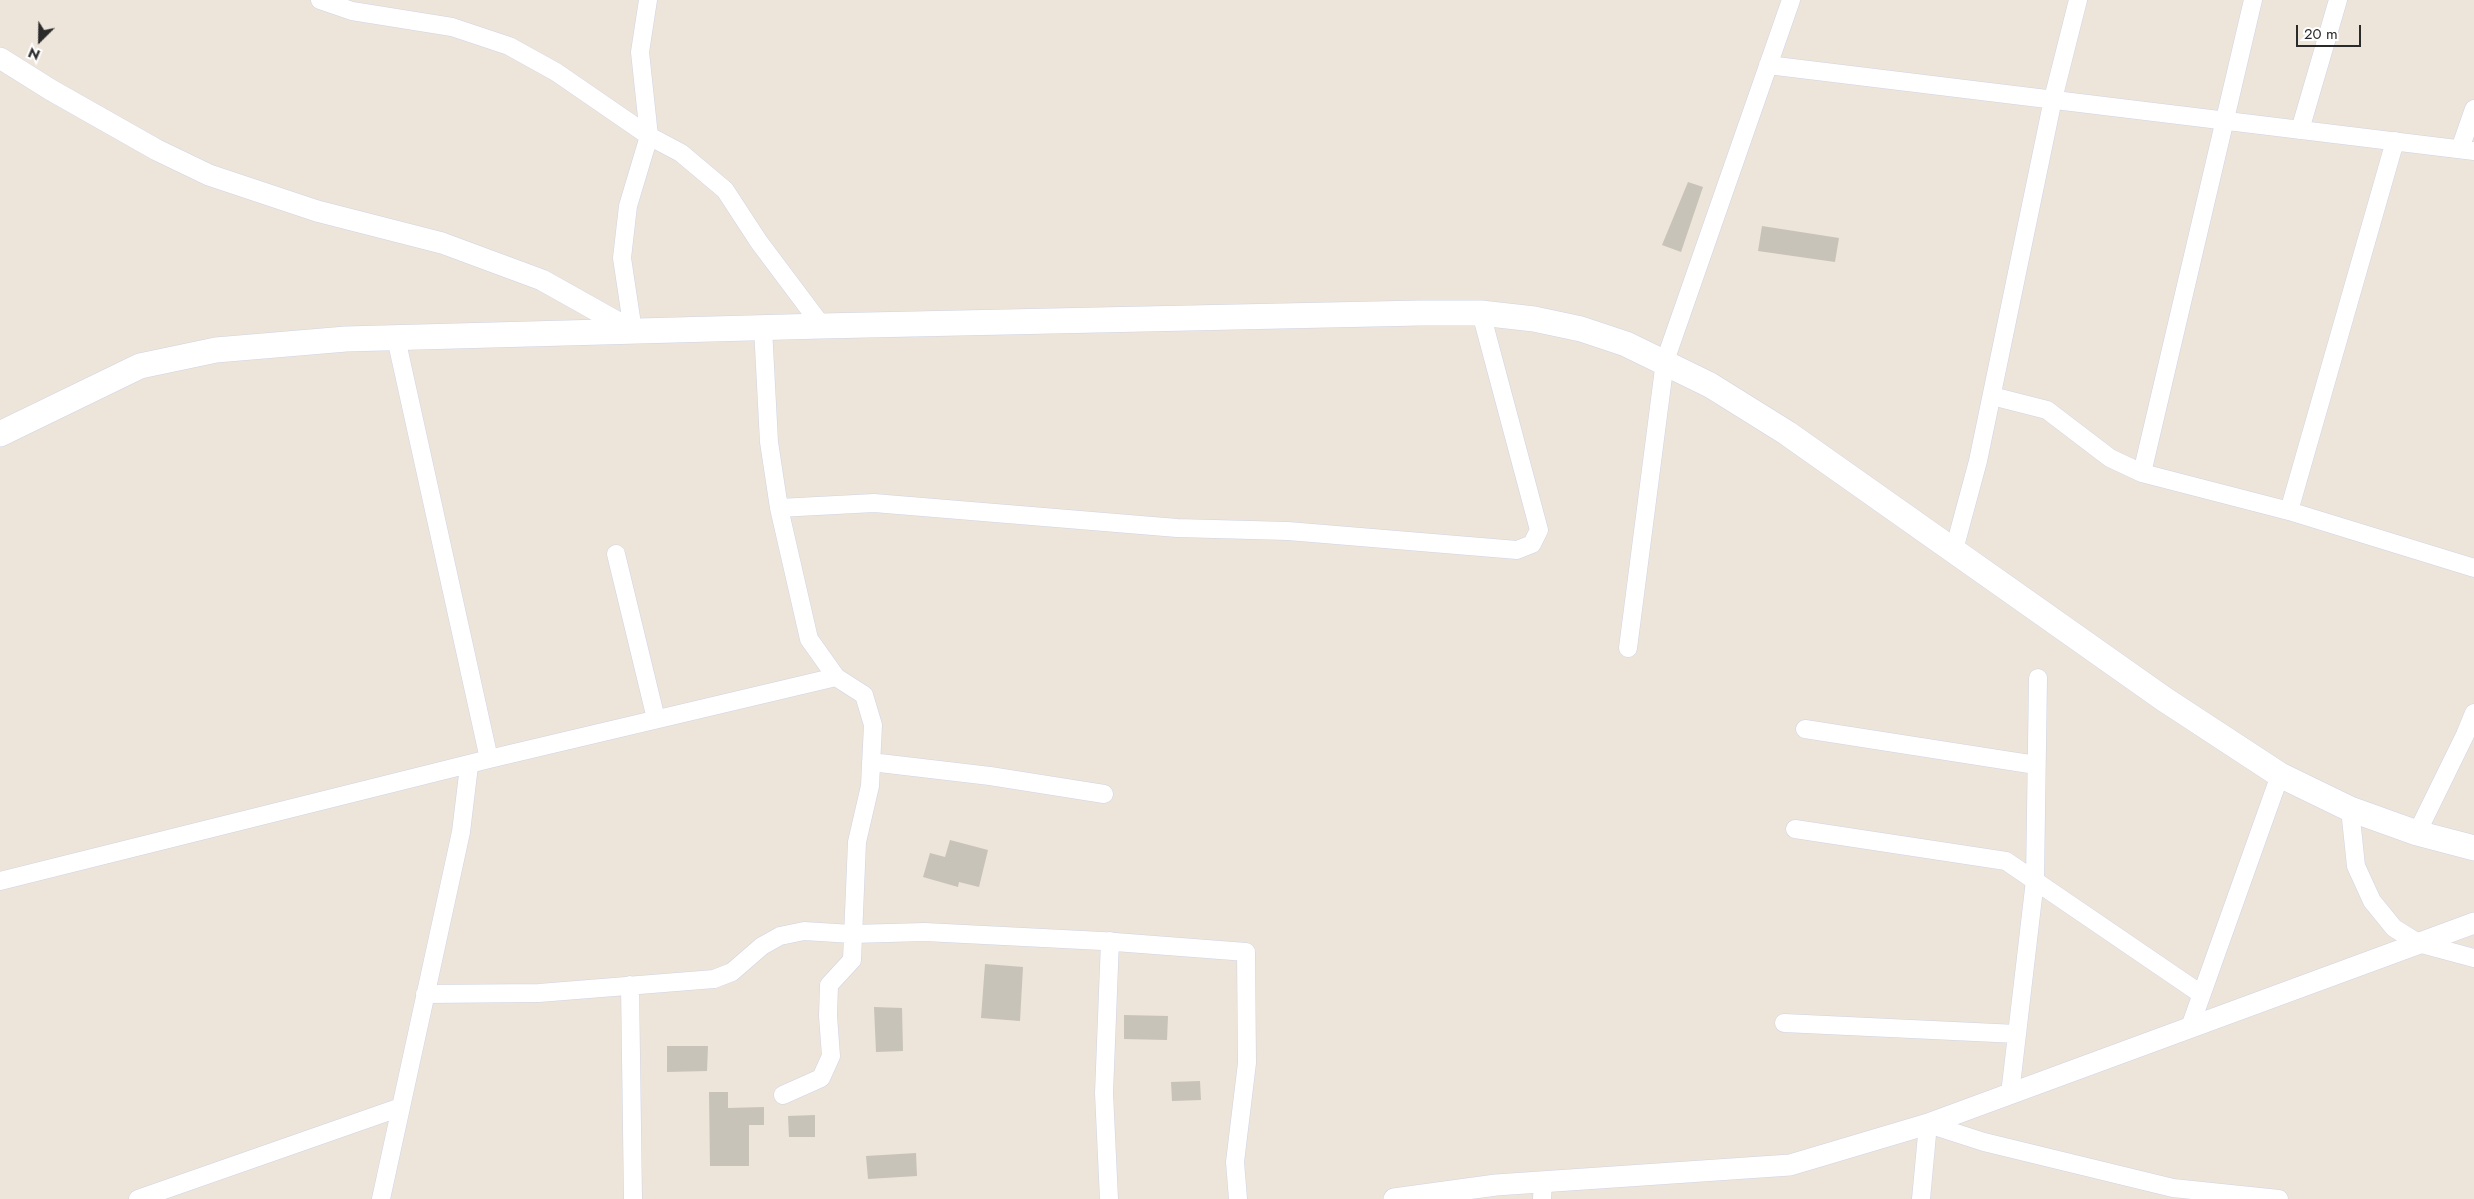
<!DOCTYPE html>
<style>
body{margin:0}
#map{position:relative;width:2474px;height:1199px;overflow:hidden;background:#ede4da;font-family:Jost,sans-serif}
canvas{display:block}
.north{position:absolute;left:15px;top:15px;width:50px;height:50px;-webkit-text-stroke:4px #fff;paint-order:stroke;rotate:203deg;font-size:14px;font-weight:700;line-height:20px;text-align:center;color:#2a2a2a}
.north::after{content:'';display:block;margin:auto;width:18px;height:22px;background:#2a2a2a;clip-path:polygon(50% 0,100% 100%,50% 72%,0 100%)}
.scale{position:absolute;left:2296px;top:25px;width:65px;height:22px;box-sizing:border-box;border:2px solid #2a2a2a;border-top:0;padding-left:6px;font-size:15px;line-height:18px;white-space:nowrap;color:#2a2a2a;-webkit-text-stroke:4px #fff;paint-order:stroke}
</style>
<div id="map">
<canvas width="2474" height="1199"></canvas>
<div class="north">N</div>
<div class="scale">20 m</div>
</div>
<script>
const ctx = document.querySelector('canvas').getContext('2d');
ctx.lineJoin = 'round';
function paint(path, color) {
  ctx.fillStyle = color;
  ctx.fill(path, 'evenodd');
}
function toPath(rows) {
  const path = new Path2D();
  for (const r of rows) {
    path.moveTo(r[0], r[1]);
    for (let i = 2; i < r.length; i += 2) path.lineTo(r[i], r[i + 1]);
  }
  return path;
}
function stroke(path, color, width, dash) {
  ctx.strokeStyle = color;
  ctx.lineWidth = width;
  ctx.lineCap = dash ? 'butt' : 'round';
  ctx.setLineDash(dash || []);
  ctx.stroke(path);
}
const building = toPath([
 [1688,182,1703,187,1681,252,1662,245],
 [1762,226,1839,238,1835,262,1758,251],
 [950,840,988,850,979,887,959,882,958,887,923,877,930,853,945,857],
 [985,964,1023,967,1020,1021,981,1018],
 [874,1007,902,1008,903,1051,876,1052],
 [1124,1015,1168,1016,1167,1040,1124,1039],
 [667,1046,708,1046,707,1071,667,1072],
 [1200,1081,1201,1100,1172,1101,1171,1082],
 [709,1092,728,1092,728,1108,764,1107,764,1125,749,1125,749,1166,710,1166],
 [815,1115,815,1137,789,1137,788,1116],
 [916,1153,917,1176,868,1179,866,1156]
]);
const minor = toPath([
 [320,0,352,11,452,27,509,46,556,72,649,136,681,153,725,190,759,242,822,326],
 [1768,65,2474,151],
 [2300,130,2338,0],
 [2460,149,2474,109],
 [763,328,769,442,779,508,809,639,836,677,864,695,873,725,870,786,857,842,852,960,829,985,828,1016,831,1056,821,1078,783,1095],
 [633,331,622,258,628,206,649,136,640,52,648,0],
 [396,338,489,759],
 [1992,396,2047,410,2110,458,2142,473,2289,511,2474,568],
 [2142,473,2253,0],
 [779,508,874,503,1177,528,1288,531,1517,550,1532,544,1539,530,1481,313],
 [2289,511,2395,141],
 [1954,550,1978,461,2053,99,2078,0],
 [616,554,656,719],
 [1628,648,1665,361,1791,0],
 [1805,729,2036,765],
 [871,762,990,776,1104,794],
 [2350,809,2356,866,2372,901,2394,928,2418,943,2474,958],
 [1795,829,2006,861,2201,994],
 [2417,833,2465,735,2474,713],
 [0,881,489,759,836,677],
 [630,985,633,1199],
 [425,994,539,993,714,979,732,972,762,946,780,936,804,931,852,934,925,932,1102,941,1246,952,1247,1063,1235,1162,1238,1199],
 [1784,1023,2017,1034],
 [2190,1027,2280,775],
 [2010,1094,2035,880,2038,678],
 [138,1199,401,1107],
 [381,1199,461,832,469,766],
 [1109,1199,1104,1093,1110,941],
 [1542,1199,1543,1181],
 [1921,1199,1928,1124,1984,1142,2173,1188,2279,1199]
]);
const tertiary = toPath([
 [0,58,51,90,157,150,209,175,317,211,442,243,542,280,633,331],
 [1394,1199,1496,1185,1790,1165,1928,1124,2474,923]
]);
const secondary = toPath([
 [0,434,140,366,216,350,346,339,822,326,1420,313,1481,313,1534,319,1581,329,1626,344,1710,385,1787,433,2164,699,2280,775,2350,809,2417,833,2474,848]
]);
paint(building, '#c7c3b9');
stroke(minor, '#cfd4e4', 19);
stroke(tertiary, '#cfd4e4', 22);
stroke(secondary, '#cfd4e4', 26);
stroke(minor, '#fff', 18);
stroke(tertiary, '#fff', 21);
stroke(secondary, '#fff', 25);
</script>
